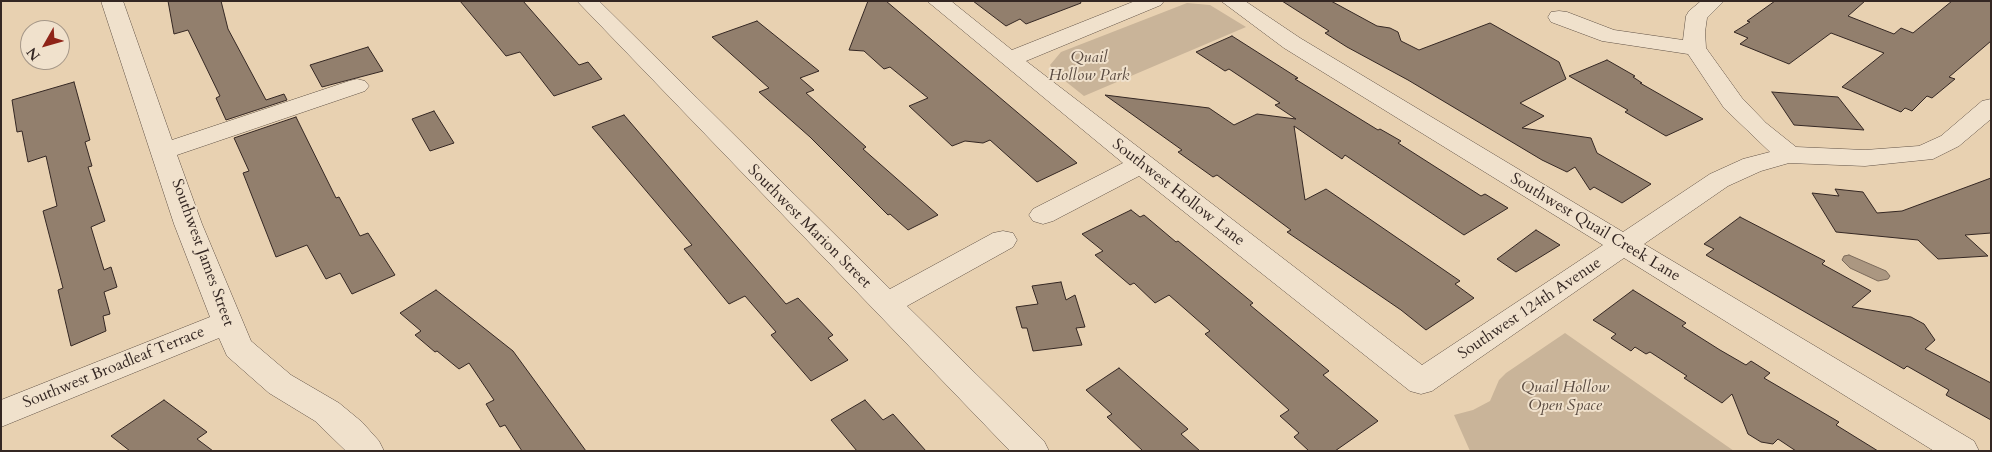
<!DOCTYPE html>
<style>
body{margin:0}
#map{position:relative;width:1992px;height:452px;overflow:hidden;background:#e8d1b1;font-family:Cardo,serif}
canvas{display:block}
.frame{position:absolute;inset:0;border:2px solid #342723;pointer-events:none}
.north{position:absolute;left:20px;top:20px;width:50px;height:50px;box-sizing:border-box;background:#f0e1cc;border:1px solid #a59788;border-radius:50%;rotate:232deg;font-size:14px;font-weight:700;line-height:20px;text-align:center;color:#342723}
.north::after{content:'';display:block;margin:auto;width:18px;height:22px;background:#8f2418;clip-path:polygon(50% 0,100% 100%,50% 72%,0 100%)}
</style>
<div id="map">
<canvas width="1992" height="452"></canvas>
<div class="frame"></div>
<div class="north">N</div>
</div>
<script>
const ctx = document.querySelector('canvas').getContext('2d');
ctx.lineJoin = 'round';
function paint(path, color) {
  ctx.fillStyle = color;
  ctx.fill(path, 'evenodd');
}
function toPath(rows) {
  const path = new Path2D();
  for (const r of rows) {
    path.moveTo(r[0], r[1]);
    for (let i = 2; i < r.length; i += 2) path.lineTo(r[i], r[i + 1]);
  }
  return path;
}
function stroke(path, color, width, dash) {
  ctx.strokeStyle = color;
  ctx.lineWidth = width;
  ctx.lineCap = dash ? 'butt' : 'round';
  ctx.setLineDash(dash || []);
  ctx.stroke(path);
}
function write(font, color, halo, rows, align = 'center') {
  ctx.font = font + ' Cardo,serif';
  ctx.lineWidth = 4;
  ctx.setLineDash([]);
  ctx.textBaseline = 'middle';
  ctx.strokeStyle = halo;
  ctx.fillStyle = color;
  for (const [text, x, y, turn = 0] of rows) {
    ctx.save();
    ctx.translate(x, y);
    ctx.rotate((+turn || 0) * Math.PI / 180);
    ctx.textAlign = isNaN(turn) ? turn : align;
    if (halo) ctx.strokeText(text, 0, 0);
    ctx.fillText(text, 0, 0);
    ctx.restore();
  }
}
const green = toPath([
 [1187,3,1210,5,1246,27,1084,96,1055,73,1050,65,1061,52],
 [1565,333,1734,451,1470,451,1454,415,1473,410,1490,401,1499,380,1506,373]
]);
const water = toPath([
 [1849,255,1886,271,1890,276,1888,279,1878,281,1850,268,1842,260,1844,256,1849,255]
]);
const building = toPath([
 [168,1,221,1,228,29,266,100,284,94,287,100,226,120,216,98,220,96,188,30,174,34,168,1],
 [460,1,523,1,579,65,588,62,602,79,554,96,520,52,506,56,460,1],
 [868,1,886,1,1077,163,1037,182,990,140,983,143,965,141,952,146,909,106,928,98,890,67,884,69,864,51,849,50,868,1],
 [973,1,1080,1,1081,3,1026,24,1020,19,1006,26,973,1],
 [1282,1,1331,1,1377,26,1390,28,1398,32,1401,41,1419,50,1490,23,1559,62,1566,79,1520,103,1544,116,1522,128,1591,138,1597,153,1651,184,1622,203,1594,187,1590,190,1575,167,1567,172,1542,160,1408,80,1347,47,1325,33,1329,31,1282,1],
 [1775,1,1865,1,1848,16,1894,34,1901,28,1913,33,1952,1,1991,1,1991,41,1949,77,1955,79,1932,98,1927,96,1912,111,1905,108,1901,112,1842,87,1884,53,1831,33,1789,64,1740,44,1748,38,1734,32,1750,22,1747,21,1775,1],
 [757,21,819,71,800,78,814,90,806,93,866,147,863,149,938,215,908,230,890,214,888,215,810,137,759,92,769,88,712,37,757,21],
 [1232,36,1298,78,1295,79,1378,130,1380,129,1401,141,1398,143,1481,196,1485,194,1508,208,1464,235,1345,155,1342,159,1294,126,1305,200,1326,189,1460,281,1455,284,1474,298,1426,330,1401,310,1287,232,1291,230,1217,175,1213,177,1178,152,1182,150,1105,95,1209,108,1234,125,1257,114,1296,119,1275,105,1280,103,1229,69,1225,71,1196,52,1232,36],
 [368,47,383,71,322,87,310,65,368,47],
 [1607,60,1635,76,1633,77,1642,83,1640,83,1703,119,1666,136,1625,112,1628,110,1569,76,1607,60],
 [74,82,90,140,85,142,92,166,88,167,105,221,91,227,104,270,111,267,117,287,104,292,110,314,103,316,106,331,71,346,58,290,63,288,43,211,57,206,46,156,28,162,22,131,17,132,12,100,74,82],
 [1772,92,1838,97,1864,130,1794,125,1772,92],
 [434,111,454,143,430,151,412,119,434,111],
 [624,115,786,304,798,298,833,335,828,338,848,360,811,381,771,335,776,332,745,296,729,304,684,249,692,245,592,127,624,115],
 [296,117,336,198,339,197,360,236,368,233,395,275,352,294,340,273,326,279,307,245,276,257,243,173,249,171,234,138,296,117],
 [1991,178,1991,233,1965,235,1988,256,1938,259,1918,240,1836,232,1812,193,1839,196,1835,189,1863,192,1877,213,1902,211,1991,178],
 [1131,210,1140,217,1144,215,1176,242,1178,241,1253,303,1250,305,1329,371,1323,375,1378,421,1335,451,1309,451,1294,437,1299,433,1280,416,1289,410,1205,334,1210,331,1169,295,1155,303,1134,283,1130,285,1095,255,1103,251,1082,234,1131,210],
 [1740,217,1825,261,1822,264,1871,291,1852,307,1911,317,1924,324,1935,340,1925,349,1991,383,1991,420,1946,395,1949,390,1907,366,1904,369,1706,255,1714,249,1704,244,1740,217],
 [1536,230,1560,245,1516,272,1497,259,1536,230],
 [1061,282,1066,300,1075,295,1085,327,1076,328,1082,345,1033,351,1027,328,1022,328,1016,307,1038,304,1032,286,1061,282],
 [436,290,513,351,586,451,522,451,505,425,500,427,486,404,494,400,469,363,459,369,437,351,435,352,415,335,421,331,400,313,436,290],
 [1633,290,1686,323,1682,326,1720,350,1746,365,1751,361,1770,373,1764,378,1839,422,1836,425,1878,451,1796,451,1778,439,1773,444,1761,442,1748,434,1732,394,1722,403,1684,378,1687,376,1650,352,1646,354,1635,347,1631,351,1611,338,1616,334,1593,320,1633,290],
 [1119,368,1188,429,1181,434,1200,451,1143,451,1107,417,1112,414,1086,390,1119,368],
 [164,400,207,432,197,439,213,451,130,451,111,436,164,400],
 [865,400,883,420,893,414,926,451,857,451,831,420,865,400]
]);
const minor = toPath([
 [101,1,123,1,172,140,349,81,357,79,365,81,369,86,365,91,177,155,202,224,251,341,291,375,339,403,362,422,379,441,384,451,346,451,315,421,269,393,227,356,219,338,1,427,1,400,210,317,174,224,101,1],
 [577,1,599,1,890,289,993,233,1003,231,1013,233,1017,240,1013,247,907,306,1044,441,1049,451,1010,451,577,1],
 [927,1,951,1,1012,50,1135,1,1164,1,1161,5,1026,61,1422,365,1603,245,1284,48,1221,1,1245,1,1300,38,1623,232,1710,174,1743,159,1770,152,1724,108,1688,54,1602,41,1551,22,1548,17,1551,12,1559,11,1567,12,1614,30,1683,40,1686,16,1689,11,1701,1,1724,1,1707,18,1705,32,1706,48,1742,98,1766,123,1796,147,1865,150,1919,146,1941,136,1982,101,1991,99,1991,119,1959,146,1933,159,1865,166,1789,163,1761,171,1728,186,1644,244,1974,441,1979,451,1934,451,1624,258,1432,391,1421,394,1410,391,1139,176,1053,221,1043,224,1033,221,1029,215,1033,209,1123,163,927,1]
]);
const parkNames = [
 ["Quail",1089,58],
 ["Hollow Park",1089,76],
 ["Quail Hollow",1565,388],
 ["Open Space",1565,406]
];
const streetNames = [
 ["Southwest Hollow Lane",1178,193,38],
 ["Southwest Marion Street",809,227,45],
 ["Southwest Quail Creek Lane",1595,228,31],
 ["Southwest James Street",202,253,70],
 ["Southwest 124th Avenue",1530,309,-34],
 ["Southwest Broadleaf Terrace",114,368,-22]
];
paint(green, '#c9b499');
paint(water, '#ab9781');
stroke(water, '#7b6a5b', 1);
paint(building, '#927f6d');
stroke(building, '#342723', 1);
stroke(minor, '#615246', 1);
paint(minor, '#f0e1cc');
write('italic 16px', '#594a40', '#f0e1cc', parkNames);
write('16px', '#342723', '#f0e1cc', streetNames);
</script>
